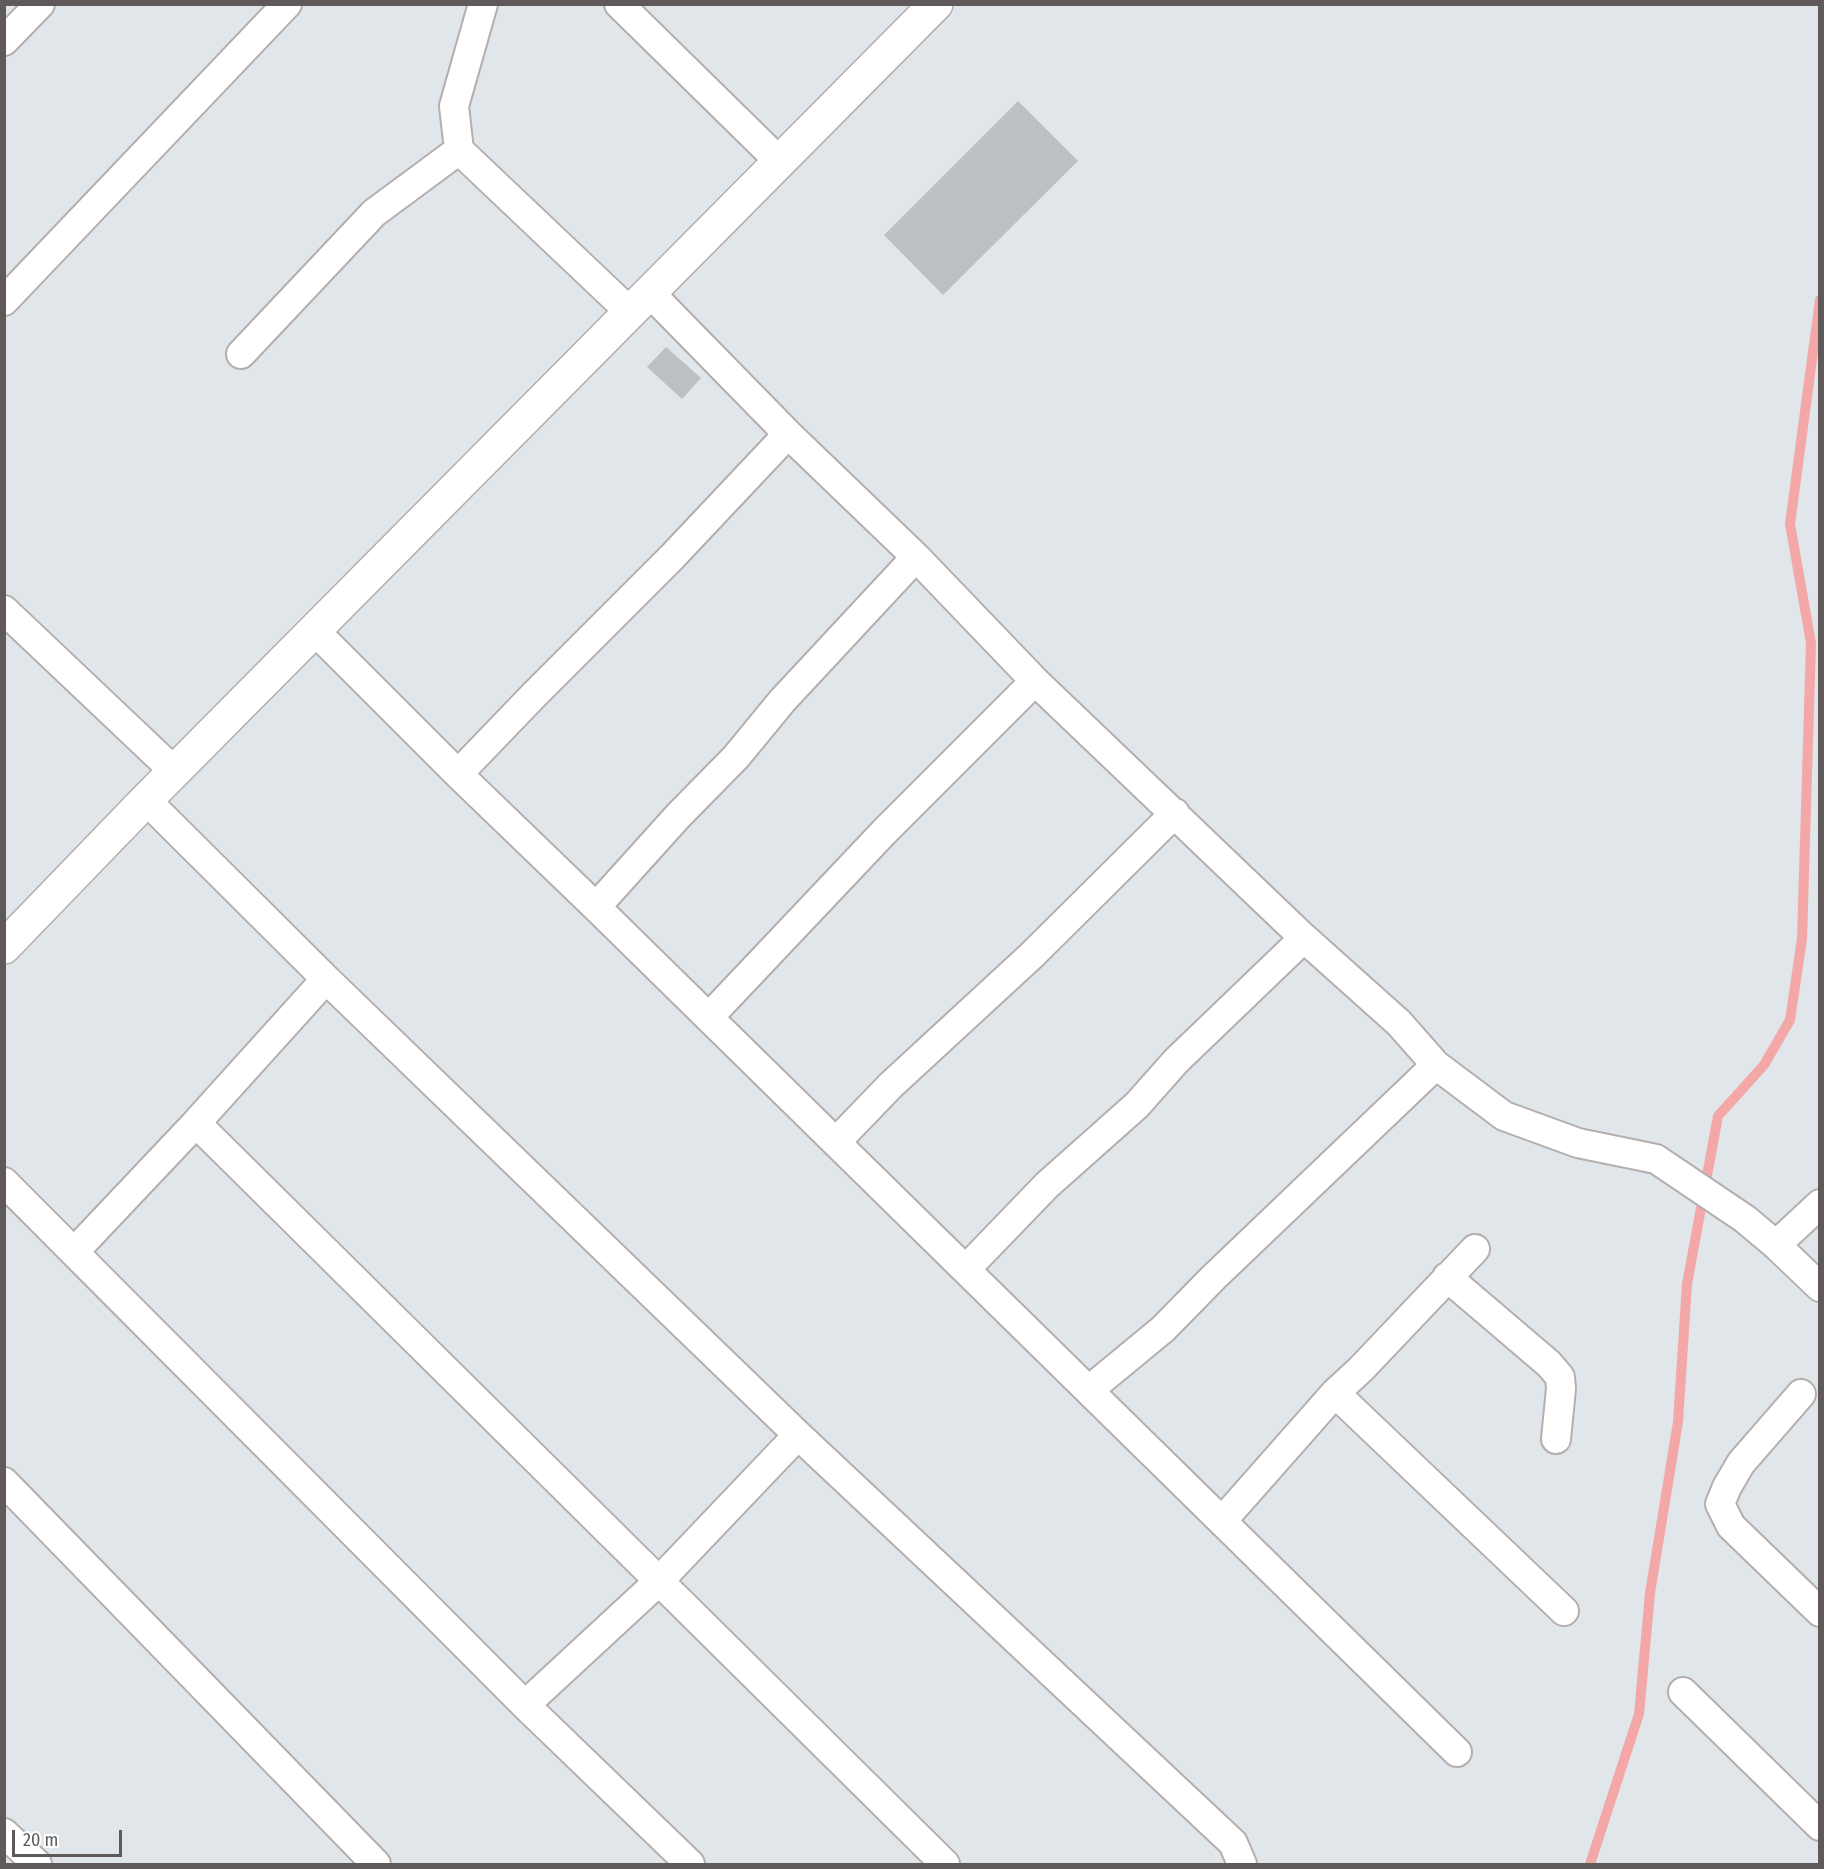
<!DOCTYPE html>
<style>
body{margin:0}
#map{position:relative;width:1824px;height:1869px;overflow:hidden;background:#e0e6ea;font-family:"Fira Sans Condensed",sans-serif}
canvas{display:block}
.frame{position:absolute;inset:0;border:6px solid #5f5a59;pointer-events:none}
.scale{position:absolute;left:12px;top:1830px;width:110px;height:27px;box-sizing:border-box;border:3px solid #5f5a59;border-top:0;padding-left:8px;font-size:18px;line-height:21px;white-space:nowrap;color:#5f5a59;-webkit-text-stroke:4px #fff;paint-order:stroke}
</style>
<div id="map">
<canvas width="1824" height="1869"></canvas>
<div class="frame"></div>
<div class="scale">20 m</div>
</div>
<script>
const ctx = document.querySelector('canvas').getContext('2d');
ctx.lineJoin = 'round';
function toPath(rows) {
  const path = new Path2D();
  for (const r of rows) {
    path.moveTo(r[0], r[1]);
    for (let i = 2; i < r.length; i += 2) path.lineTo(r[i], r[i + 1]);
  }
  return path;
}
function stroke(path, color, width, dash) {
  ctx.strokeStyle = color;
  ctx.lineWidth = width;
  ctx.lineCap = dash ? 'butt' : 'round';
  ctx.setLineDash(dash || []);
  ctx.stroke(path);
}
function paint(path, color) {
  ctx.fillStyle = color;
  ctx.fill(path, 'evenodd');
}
const stream = toPath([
 [1590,1864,1639,1714,1650,1593,1678,1422,1687,1284,1718,1116,1764,1065,1790,1020,1802,939,1811,643,1790,524,1820,300]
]);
const building = toPath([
 [1018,101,1078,161,943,295,884,235],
 [666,347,701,378,682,399,647,367]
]);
const street = toPath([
 [483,4,454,106,459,150,631,313],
 [619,4,780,162],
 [4,41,40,4],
 [650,293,788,434,916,557,1035,681,1304,938,1399,1023,1436,1065,1504,1116,1578,1143,1656,1159,1745,1219,1776,1245,1820,1287],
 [4,301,287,4],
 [241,354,374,213,459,150],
 [4,610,175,772],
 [315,631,458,774,596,907,1457,1752],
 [458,774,534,695,672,557,788,434],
 [146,800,326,979,798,1435,1233,1843,1242,1864],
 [596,907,678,816,736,757,782,701,916,557],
 [709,1017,884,832,1035,681],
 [196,1123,945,1864],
 [836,1142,891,1085,1032,955,1175,813],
 [4,1182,525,1705,690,1864],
 [1776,1245,1820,1204],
 [75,1251,196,1123,326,979],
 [966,1269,1047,1185,1137,1105,1176,1061,1304,938],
 [1447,1277,1549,1364,1560,1377,1561,1389,1556,1439],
 [1089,1390,1163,1329,1214,1277,1436,1065],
 [1335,1393,1564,1611],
 [1801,1394,1741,1463,1727,1487,1720,1504,1731,1526,1820,1612],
 [4,1482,376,1864],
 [1222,1521,1335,1393,1361,1369,1475,1249],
 [1683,1692,1820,1826],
 [525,1705,658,1582,798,1435],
 [4,1833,37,1864]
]);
const secondary = toPath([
 [4,947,146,800,936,4]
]);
stroke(stream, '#f3a8a7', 10);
paint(building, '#bbc1c2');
stroke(street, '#b4afae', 32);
stroke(secondary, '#b4aead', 36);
stroke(street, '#fff', 28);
stroke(secondary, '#fff', 33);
</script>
